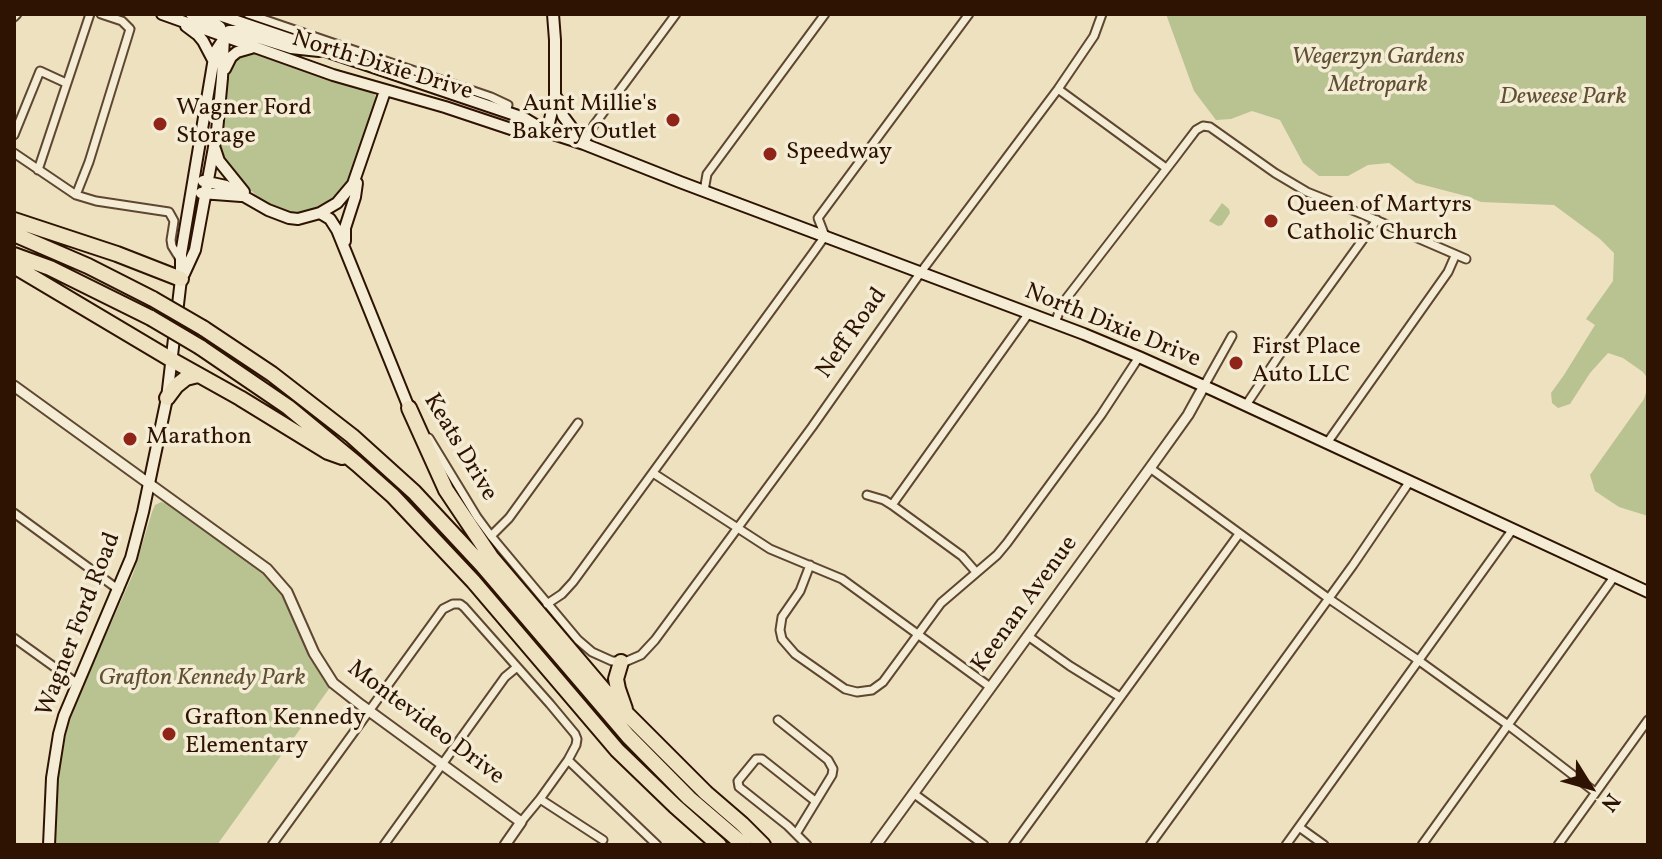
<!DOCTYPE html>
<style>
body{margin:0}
#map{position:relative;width:1662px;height:859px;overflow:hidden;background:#eee1bf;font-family:Vollkorn,serif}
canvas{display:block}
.frame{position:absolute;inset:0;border:16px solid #2e1302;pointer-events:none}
.north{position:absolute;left:1550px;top:747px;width:80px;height:80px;-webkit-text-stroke:6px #f4ecd5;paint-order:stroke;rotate:127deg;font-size:22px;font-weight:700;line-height:32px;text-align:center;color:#2e1302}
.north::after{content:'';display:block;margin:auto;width:28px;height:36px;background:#2e1302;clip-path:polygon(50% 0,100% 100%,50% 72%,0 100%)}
</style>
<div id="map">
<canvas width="1662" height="859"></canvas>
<div class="frame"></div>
<div class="north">N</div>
</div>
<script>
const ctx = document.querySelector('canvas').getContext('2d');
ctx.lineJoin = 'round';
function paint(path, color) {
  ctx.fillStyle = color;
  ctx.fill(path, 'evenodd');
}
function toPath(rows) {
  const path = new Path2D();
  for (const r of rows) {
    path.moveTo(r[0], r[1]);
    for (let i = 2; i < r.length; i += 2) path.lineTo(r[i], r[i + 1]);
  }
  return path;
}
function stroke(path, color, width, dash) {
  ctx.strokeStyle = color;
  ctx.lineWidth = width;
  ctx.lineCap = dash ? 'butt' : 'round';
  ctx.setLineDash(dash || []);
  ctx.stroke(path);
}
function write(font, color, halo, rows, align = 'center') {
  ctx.font = font + ' Vollkorn,serif';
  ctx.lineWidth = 7;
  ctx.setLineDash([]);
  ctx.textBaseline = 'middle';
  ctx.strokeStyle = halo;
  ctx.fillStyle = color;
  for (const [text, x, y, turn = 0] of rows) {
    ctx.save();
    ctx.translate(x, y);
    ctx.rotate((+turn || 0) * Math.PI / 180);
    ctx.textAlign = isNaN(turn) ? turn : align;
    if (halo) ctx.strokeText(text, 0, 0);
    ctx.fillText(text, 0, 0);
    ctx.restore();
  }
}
const green = toPath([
 [1166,14,1648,14,1648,379,1643,372,1623,358,1608,353,1590,373,1570,404,1558,408,1552,403,1551,393,1564,375,1595,325,1586,319,1613,281,1614,253,1600,239,1554,205,1481,202,1466,196,1416,183,1389,163,1368,165,1348,176,1319,176,1303,163,1280,120,1252,111,1231,119,1216,120,1194,91],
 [244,52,258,54,370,92,375,95,377,102,352,177,345,190,334,201,321,210,307,213,289,213,269,207,236,177,220,156,218,146,227,80,232,62],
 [1222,203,1229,209,1230,213,1222,225,1218,226,1209,221],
 [1648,386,1648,516,1619,507,1595,491,1590,475,1644,399],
 [161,502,174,506,271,577,286,597,331,686,217,845,54,845,58,779,67,729,77,700,133,574,152,512,155,505]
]);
const minor = toPath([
 [248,14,491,97,508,105,506,112],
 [14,17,17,14],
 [1058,89,1166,168],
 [14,135,40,71,66,83],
 [584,144,594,125,676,14],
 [14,153,76,195,96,201,169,212,174,221,171,240,172,246,180,259],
 [38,170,90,14],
 [704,191,707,174,825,14],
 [76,195,89,162,130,29,122,21,101,14],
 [1055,323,1062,304,1174,159,1196,130,1203,126,1210,127,1275,173,1307,192,1362,214,1466,259],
 [1204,386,1232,336],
 [1246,405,1278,357,1377,220],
 [429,438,477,517,491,536,578,640,592,652,612,661,627,661,641,655,655,640,812,427,921,272,1058,89,1094,36,1102,14],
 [1327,443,1448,272,1455,256],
 [1150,468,1328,598,1418,660,1508,725,1595,792],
 [653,473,770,549,842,579,990,687],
 [867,495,884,500,892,505,962,556,976,572],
 [892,505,1029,313],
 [14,513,119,590],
 [491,536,509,518,578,423],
 [810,565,800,591,782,617,780,630,782,639,795,654,845,689,857,692,872,690,883,682,941,603,997,555,1007,543,1101,415,1139,357],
 [547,604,562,594,573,582,813,253,825,236,818,218,969,14],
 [1028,636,1070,666,1120,697],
 [14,638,78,684],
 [778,720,828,760,833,769,832,775,796,834],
 [568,760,657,845],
 [913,793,984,845],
 [540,799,603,840],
 [1299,827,1324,845],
 [272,845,443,609,453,604,460,604,464,607,550,704,575,734,577,739,576,745,568,760,540,799,521,822],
 [384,845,505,677,517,667],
 [807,845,788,826,739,787,738,781,756,759,762,759,815,801],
 [1013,845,1239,534],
 [1150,845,1353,565,1410,481],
 [1286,845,1513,529],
 [1422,845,1614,577],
 [1558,845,1648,720]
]);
const tertiary = toPath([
 [14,386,267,569,287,592,314,653,333,683,361,705,521,822,505,845],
 [876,845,1150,468,1188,415,1204,386]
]);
const secondary = toPath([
 [162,14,333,75,445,107,517,131,545,132],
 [216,14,524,118,547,132,584,144,680,182,1084,334,1139,357,1215,391,1648,592],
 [186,26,198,35,203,41,213,60],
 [225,69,231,57,237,52,251,48],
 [557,98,563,116,584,144],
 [547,132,555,98,555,40,553,14],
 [215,149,219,161,244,192],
 [203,181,226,186,268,210,289,218,298,219,320,213,337,203,353,184,385,91],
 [201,193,241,196],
 [320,213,330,219,337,230,409,408],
 [345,241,345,228,355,197,357,183],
 [184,274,195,250,217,131,222,78,224,37,220,27,213,22,191,14],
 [49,845,52,778,59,734,64,716,131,558,143,512,167,398,181,279,181,254,215,52,229,31,237,31,291,48,319,51]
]);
const motorway = toPath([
 [14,220,117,254,181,279],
 [14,234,88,266,153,299],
 [14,255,50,268,151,318],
 [14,266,172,360,240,398,328,452,342,457],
 [203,328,272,374,352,436,414,492,482,565,628,736,689,798,744,845],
 [200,347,288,407,357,464,393,496,473,581,617,750,675,806,719,845],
 [167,398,176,386,186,378,198,375],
 [409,408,446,490,491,557,609,696,706,793,742,824,763,845],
 [621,662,616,679,618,689,625,709]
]);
const motorwayBridge = toPath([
 [153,299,203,328],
 [151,318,200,347]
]);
const markers = [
 [673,120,8,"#8f2418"],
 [160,124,8,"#8f2418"],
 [770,154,8,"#8f2418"],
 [1271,221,8,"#8f2418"],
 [1236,363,8,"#8f2418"],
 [130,439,8,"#8f2418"],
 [169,734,8,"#8f2418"]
];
const parkNames = [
 ["Wegerzyn Gardens",1378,59],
 ["Metropark",1378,87],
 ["Deweese Park",1563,99],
 ["Grafton Kennedy Park",202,680]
];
const streetNames = [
 ["North Dixie Drive",382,67,17],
 ["North Dixie Drive",1112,327,22],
 ["Neff Road",853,334,-55],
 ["Keats Drive",459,448,59],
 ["Keenan Avenue",1026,605,-54],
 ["Wagner Ford Road",80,625,-69],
 ["Montevideo Drive",425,724,37]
];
const poiNames = [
 ["Aunt Millie's",657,106,"right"],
 ["Bakery Outlet",657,134,"right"],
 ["Wagner Ford",176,110],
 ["Storage",176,138],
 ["Speedway",786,154],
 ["Queen of Martyrs",1287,207],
 ["Catholic Church",1287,235],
 ["First Place",1252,349],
 ["Auto LLC",1252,377],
 ["Marathon",146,439],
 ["Grafton Kennedy",185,720],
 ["Elementary",185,748]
];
paint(green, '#b9c291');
stroke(minor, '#5e4631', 11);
stroke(tertiary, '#5e4631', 13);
stroke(secondary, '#2e1302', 14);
stroke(motorway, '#2e1302', 18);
stroke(minor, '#f4ecd5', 7);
stroke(tertiary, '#f4ecd5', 9);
stroke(secondary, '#f4ecd5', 10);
stroke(motorway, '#eee1bf', 14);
stroke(motorwayBridge, '#2e1302', 18, []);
stroke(motorwayBridge, '#eee1bf', 14);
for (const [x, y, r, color] of markers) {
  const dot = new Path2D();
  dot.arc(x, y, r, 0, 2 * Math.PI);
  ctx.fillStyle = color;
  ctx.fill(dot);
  stroke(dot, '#f4ecd5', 3);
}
write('italic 24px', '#5f5034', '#f4ecd5', parkNames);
write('24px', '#2e1302', '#f4ecd5', streetNames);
write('24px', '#2e1302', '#f4ecd5', poiNames, 'left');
</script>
